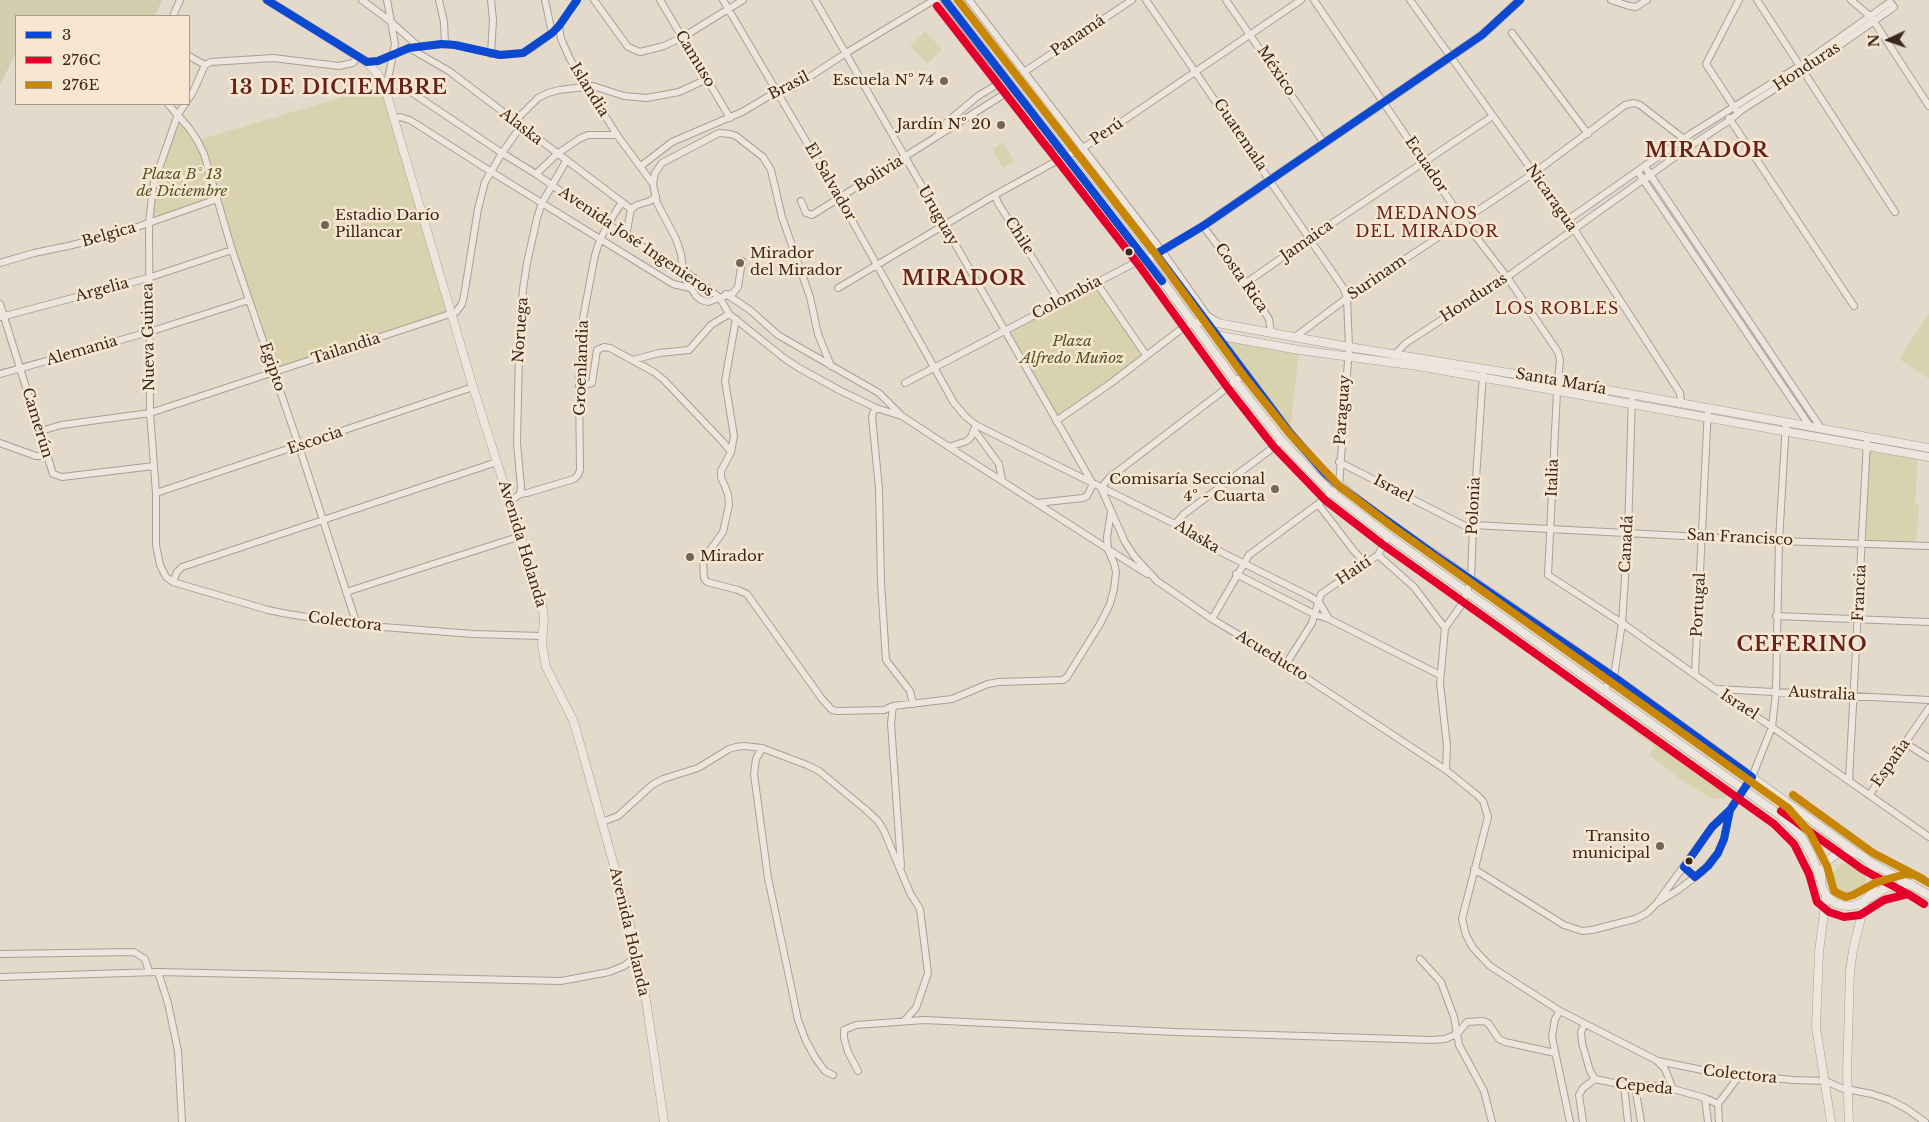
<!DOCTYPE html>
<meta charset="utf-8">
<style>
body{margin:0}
#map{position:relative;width:1929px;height:1122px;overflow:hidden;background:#e4dacc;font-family:"Libre Baskerville",serif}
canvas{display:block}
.legend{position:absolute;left:15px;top:15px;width:175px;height:90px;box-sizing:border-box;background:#f7e7d1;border:1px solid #ab9a89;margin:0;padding:6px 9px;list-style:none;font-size:15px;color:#39271d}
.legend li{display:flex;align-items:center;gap:10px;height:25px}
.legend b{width:25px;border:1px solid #ab9a89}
.north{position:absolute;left:1864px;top:15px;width:50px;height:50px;-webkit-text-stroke:4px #f7e7d1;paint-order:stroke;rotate:267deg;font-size:14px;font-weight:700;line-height:20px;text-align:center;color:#39271d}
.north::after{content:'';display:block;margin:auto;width:18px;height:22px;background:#39271d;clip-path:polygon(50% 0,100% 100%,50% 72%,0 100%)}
</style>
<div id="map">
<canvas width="1929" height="1122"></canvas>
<ul class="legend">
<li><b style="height:6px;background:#0d49d0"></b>3</li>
<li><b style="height:6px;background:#e4002b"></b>276C</li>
<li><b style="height:6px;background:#c88607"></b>276E</li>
</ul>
<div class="north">N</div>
</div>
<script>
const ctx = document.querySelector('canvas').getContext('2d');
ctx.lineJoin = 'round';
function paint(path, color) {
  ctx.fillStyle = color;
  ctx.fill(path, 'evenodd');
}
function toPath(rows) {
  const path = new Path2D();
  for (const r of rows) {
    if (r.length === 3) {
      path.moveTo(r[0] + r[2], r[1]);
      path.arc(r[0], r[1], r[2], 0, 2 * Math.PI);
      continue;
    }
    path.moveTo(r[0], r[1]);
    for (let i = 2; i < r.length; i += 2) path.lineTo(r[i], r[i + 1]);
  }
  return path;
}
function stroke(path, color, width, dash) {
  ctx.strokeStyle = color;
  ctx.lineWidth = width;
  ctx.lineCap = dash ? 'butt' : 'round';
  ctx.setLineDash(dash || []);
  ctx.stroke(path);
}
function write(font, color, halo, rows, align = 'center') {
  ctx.font = font + ' "Libre Baskerville",serif';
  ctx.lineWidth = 5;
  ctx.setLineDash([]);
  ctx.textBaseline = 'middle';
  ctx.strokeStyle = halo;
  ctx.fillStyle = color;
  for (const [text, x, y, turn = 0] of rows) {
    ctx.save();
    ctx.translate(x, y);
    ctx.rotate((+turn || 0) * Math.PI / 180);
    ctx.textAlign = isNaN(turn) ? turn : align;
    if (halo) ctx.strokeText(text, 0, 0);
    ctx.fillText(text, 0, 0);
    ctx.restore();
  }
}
const green = toPath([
 [925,31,942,49,927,64,910,46],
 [384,85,452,314,274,373,217,200,149,224,150,204,178,114,198,140],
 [1003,142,1014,161,1003,168,992,149],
 [1096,282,1146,355,1056,421,1005,330],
 [1929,313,1929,379,1899,359],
 [1216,335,1299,350,1290,433],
 [1867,446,1918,455,1915,503,1919,504,1916,545,1862,543],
 [1604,698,1729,787,1730,792,1725,798,1712,799,1683,781,1649,755,1655,747,1601,707,1600,702],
 [1849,880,17]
]);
const cemetery = toPath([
 [0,0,162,0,155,16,16,16,16,53,0,85]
]);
const minor = toPath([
 [362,0,390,21,419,47],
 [387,0,395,44,387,84],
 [439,0,444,22,445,44],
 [491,0,493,20,491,54],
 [545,0,552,33],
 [594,0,628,47,640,52,664,46,683,37,743,0],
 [660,0,730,118],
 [723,0,840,199,954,403,966,417,976,425,1175,524,1201,542,1309,596,1319,602,1329,619,1440,675],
 [815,0,1093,484,1087,496,1083,498,1037,503],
 [935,0,1044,144,1060,159,1138,261],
 [969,0,1162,251,1207,315,1218,322],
 [1146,0,1344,289,1347,298,1349,347,1339,486,1318,504,1249,555,1212,619],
 [1226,0,1324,143],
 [1314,0,1463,220,1507,277,1558,352,1560,360,1557,391,1548,575,1622,623,1715,689,1772,727,1929,837],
 [1410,0,1574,229,1680,393,1681,403],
 [1611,0,1629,6,1636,7,1647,0],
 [1757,0,1895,212],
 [1851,0,1871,17,1929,106],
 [173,16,180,0],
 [559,26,561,39,570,59,617,135,653,184,657,203,676,239,681,254,684,277,696,296,701,300,708,302,733,293,738,287,742,261],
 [1512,33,1588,134],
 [409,48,449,71,631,209],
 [189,56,205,65],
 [367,62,378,61,409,48,442,44,455,45,500,55,523,53,533,47,552,33,559,26,577,0],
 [1024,72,1132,0],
 [388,81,408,90,502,153,536,174,628,238,693,277,720,298,729,314,784,358,799,368,841,391,876,408,902,416,949,447,967,441,971,437,976,425],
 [189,98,193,92,205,65,211,62,273,58,339,66,353,63,358,56],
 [168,104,189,128,197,140,204,154,232,250,299,446,357,625],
 [185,104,178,114,153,186,149,224,150,413,156,493,156,545,160,565,166,577,173,582,268,610,288,614,357,625,473,634,542,636],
 [1736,110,1706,64,1739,0],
 [1729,118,1854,306],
 [394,119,400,117,410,120,490,171,673,284,690,288],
 [515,121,538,98,548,93,559,90,593,86,624,96,647,98,679,92,707,79],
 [937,136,947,122,978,96,998,84],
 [641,166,672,142,742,112,769,96,794,87,846,53,934,0],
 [1645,167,1821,428],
 [1638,172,1809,425],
 [536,174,557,154,579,139,588,135,617,135],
 [653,184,655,173,662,163,719,133,730,134,736,136,763,157,771,170,782,217,810,297,818,334,831,366],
 [995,195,998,203,1060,302],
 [801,201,806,213,812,215,1006,93],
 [1203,226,1246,283,1269,319,1271,333],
 [626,236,631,209,637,205,650,201,656,196],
 [0,263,34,253,68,246,123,232,217,199],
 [1096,282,1146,355],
 [1246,283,1310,238,1493,116],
 [838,288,995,195,1060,159,1083,148,1301,0],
 [726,294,750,310,778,335,879,393,901,415],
 [0,304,53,474,62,477,154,466],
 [1,317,148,278,232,250],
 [736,319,725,381,734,436,731,452,721,471,721,477,728,494,729,505,723,532,703,560,704,578,707,582,738,590,747,594,822,699,832,710,837,711,884,710,893,706,952,699,988,684,999,682,1063,680,1067,677,1100,624,1110,604,1114,589,1116,572,1114,563,1108,550,1107,537,1111,512],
 [1295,337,1347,298,1534,173,1625,105,1634,103,1640,105,1684,139],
 [1394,355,1406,343,1507,277,1689,147,1730,120,1743,109,1806,69,1894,7,1890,2,1804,63,1689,135,1566,221],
 [633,360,659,353,689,350,711,325,729,314],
 [0,374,149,332,249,300],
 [905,383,1140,260],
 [579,387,592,383,597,350,604,347,610,348,654,372,664,380,722,441,731,452],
 [875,407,872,417,879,489,881,583,886,660,910,691,913,704],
 [1056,421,1111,383,1180,330,1193,323],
 [974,430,999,464,1002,480],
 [41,431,61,425,150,413,456,312,462,304,464,296,478,209,485,182,502,153,521,126],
 [0,443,36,456,48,456],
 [949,447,1147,574],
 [1339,462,1473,530],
 [1101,488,1125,542,1134,556,1157,581,1212,619,1264,650,1446,770,1477,795,1483,801,1488,817,1462,919,1466,935,1473,948,1490,966,1560,1011,1656,1060,1665,1069,1673,1089],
 [1101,488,1109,478,1245,374],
 [156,493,473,387],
 [520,494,527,493,574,479,578,475,580,470,579,387,583,318,595,255,600,240,608,224,622,202],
 [510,502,520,494,521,487,517,443,519,353,523,289,527,263,537,218,542,203,566,161],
 [1318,504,1354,551,1366,564],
 [1175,524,1184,514,1282,441],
 [1473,525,1779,541,1929,546],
 [1378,555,1414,587,1445,628,1440,683,1447,746,1446,770],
 [1236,574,1314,614,1329,619],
 [173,582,177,572,182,567,497,462],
 [346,592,521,536],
 [1776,616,1929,622],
 [1445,628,1462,604,1471,580,1473,525,1483,373],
 [1286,664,1312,623,1321,594,1378,555,1388,536],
 [1695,674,1708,408],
 [1604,689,1614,677,1622,623,1628,533,1632,394],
 [1716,689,1929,700],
 [893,706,891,723,901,866],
 [1905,743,1929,758],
 [762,748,756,759,754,774,768,878,787,967,798,1020,806,1041,816,1059,825,1071,833,1075],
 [1849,780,1867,441],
 [1870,794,1929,708],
 [602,822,618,816,652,785,663,779,698,768,729,749,736,747,744,746,762,748,807,765,819,771,865,809,878,821,884,831,910,893,920,909,928,973,916,1008,904,1021],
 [1474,869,1564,925,1582,931,1592,930,1635,919,1647,913,1657,903,1712,827,1730,810],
 [1657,903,1678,890,1703,871,1718,853,1724,839,1730,810,1752,777,1772,727,1776,692,1779,541,1786,422],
 [0,954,134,952,145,959,149,972],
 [1420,959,1441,982,1454,1017,1459,1045,1484,1091,1492,1122],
 [158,972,168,1003,178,1051,182,1122],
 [0,977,158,972,561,981,609,972,624,966,636,957],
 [1560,1011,1555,1019,1552,1037,1570,1122],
 [1584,1025,1581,1032,1582,1043,1590,1071,1595,1079,1624,1085,1661,1086,1673,1089,1705,1098,1718,1104],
 [1658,1061,1717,1073,1794,1080,1826,1081,1841,1088,1872,1094,1890,1100,1907,1109,1925,1122],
 [858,1071,848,1052,844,1038,844,1030,856,1025,924,1020,1175,1032,1432,1040,1445,1039,1457,1034,1467,1022,1483,1021,1488,1023,1499,1039,1505,1042,1555,1053],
 [1624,1085,1628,1122],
 [1635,1086,1641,1122],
 [1705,1098,1708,1122],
 [1583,1122,1579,1095,1583,1088,1595,1079],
 [1719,1122,1718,1104,1739,1076]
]);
const tertiary = toPath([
 [267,0,367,62,377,73,384,85,473,387,542,604,544,619,542,644,546,667,573,720,577,733,627,912,646,1000,664,1122],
 [945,0,1146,258,1235,381,1282,441,1313,474,1332,493,1388,536,1781,816,1802,838,1812,856,1821,881],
 [959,0,1156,254,1290,433,1325,473,1376,514,1614,677,1858,854],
 [1153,256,1203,226,1450,57,1482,35,1520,0],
 [1193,323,1206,321,1349,347,1558,381,1929,448],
 [1215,335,1299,350,1418,366,1929,457],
 [1848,879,27],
 [1870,862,1929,895],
 [1826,897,1819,952,1816,1027,1831,1122],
 [1869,898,1886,888,1911,884],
 [1849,1122,1847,1073,1850,971,1853,950,1865,901]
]);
const bus1 = toPath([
 [267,0,367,62,378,61,409,48,442,44,455,45,500,55,523,53,552,33,559,26,577,0],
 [945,0,1162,281],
 [1520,0,1482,35,1203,226,1156,254,1290,433,1325,473,1339,486,1435,555,1614,677,1752,777,1730,810],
 [1730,810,1724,839,1718,853,1708,866,1695,877,1684,867,1712,827,1730,810]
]);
const bus2 = toPath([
 [937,6,1138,264,1227,387,1274,447,1325,500,1382,544,1774,824,1794,844,1809,874,1817,902,1829,912,1844,917,1860,915,1884,900,1908,894,1924,904],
 [1781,811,1862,869,1913,897]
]);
const bus3 = toPath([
 [958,0,1154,252,1243,375,1290,434,1339,486,1394,528,1788,808,1810,833,1827,866,1834,891,1839,894,1846,897,1853,895,1877,882,1906,874,1915,875,1929,883],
 [1793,795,1873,853,1923,879]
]);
const markers = [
 [944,81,5,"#75665a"],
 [1001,125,5,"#75665a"],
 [325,225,5,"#75665a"],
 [1129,252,4.5,"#39271d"],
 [740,263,5,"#75665a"],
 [1275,489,5,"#75665a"],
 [690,557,5,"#75665a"],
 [1660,846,5,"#75665a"],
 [1689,861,4.5,"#39271d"]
];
const streetNames = [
 ["Panamá",1078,36,-34],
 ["Camuso",695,59,59],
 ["Honduras",1807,67,-33],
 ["México",1276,71,56],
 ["Brasil",789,86,-27],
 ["Islandia",589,90,58],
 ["Alaska",521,127,38],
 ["Perú",1107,132,-34],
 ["Guatemala",1240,135,56],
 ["Ecuador",1426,165,56],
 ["Bolivia",879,174,-32],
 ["El Salvador",830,182,60],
 ["Nicaragua",1551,198,55],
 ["Uruguay",938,216,60],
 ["Belgica",109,235,-16],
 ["Chile",1019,236,58],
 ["Jamaica",1307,241,-35],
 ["Avenida José Ingenieros",636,242,34],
 ["Costa Rica",1241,278,55],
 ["Surinam",1377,278,-34],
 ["Argelia",102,290,-15],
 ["Colombia",1067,298,-28],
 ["Honduras",1474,298,-33],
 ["Noruega",521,330,-86],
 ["Nueva Guinea",149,337,-91],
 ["Tailandia",346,349,-18],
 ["Alemania",82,351,-16],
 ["Egipto",272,367,71],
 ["Groenlandia",582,368,-88],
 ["Santa María",1561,382,10],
 ["Paraguay",1343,410,-86],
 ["Camerún",37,423,73],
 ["Escocia",315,441,-19],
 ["Italia",1553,478,-88],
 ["Israel",1393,489,27],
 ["Polonia",1474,506,-87],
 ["Alaska",1197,537,31],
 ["San Francisco",1740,538,3],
 ["Avenida Holanda",522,544,73],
 ["Canadá",1627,544,-87],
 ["Haití",1354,571,-34],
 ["Francia",1860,593,-87],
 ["Portugal",1699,605,-87],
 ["Colectora",345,622,7],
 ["Acueducto",1272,656,32],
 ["Australia",1822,694,3],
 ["Israel",1739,705,33],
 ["España",1891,763,-55],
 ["Avenida Holanda",629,932,77],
 ["Colectora",1740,1075,6],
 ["Cepeda",1644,1087,6]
];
const poiNames = [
 ["Escuela Nº 74",934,81],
 ["Jardín Nº 20",991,125],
 ["Estadio Darío",335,216,"left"],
 ["Pillancar",335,233,"left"],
 ["Mirador",750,254,"left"],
 ["del Mirador",750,271,"left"],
 ["Comisaría Seccional",1265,480],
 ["4º - Cuarta",1265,497],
 ["Mirador",700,557,"left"],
 ["Transito",1650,837],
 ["municipal",1650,854]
];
const parkNames = [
 ["Plaza B° 13",182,175],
 ["de Diciembre",182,192],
 ["Plaza",1072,342],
 ["Alfredo Muñoz",1072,359]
];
const neighbourhoodNames = [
 ["MEDANOS",1427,214],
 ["DEL MIRADOR",1427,232],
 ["LOS ROBLES",1557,309]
];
const districtNames = [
 ["13 DE DICIEMBRE",339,88],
 ["MIRADOR",1707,151],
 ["MIRADOR",964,279],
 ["CEFERINO",1802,645]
];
paint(green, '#d8d3ae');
paint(cemetery, '#d1cdad');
stroke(minor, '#a99f95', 8);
stroke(tertiary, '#a99f95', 9);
stroke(minor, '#ece6de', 6);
stroke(tertiary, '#ece6de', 8);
stroke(bus1, '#0d49d0', 8);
stroke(bus2, '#e4002b', 8);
stroke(bus3, '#c88607', 8);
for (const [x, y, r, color] of markers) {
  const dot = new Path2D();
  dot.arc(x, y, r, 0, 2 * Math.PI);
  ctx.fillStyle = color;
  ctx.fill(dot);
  stroke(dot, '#f7e7d1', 2);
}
write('15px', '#39271d', '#f7e7d1', streetNames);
write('15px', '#39271d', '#f7e7d1', poiNames, 'right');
write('italic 15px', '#4f5623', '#f7e7d1', parkNames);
ctx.letterSpacing = '1px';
write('16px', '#67221b', '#f7e7d1', neighbourhoodNames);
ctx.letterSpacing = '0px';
ctx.letterSpacing = '1px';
write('bold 20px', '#67221b', '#f7e7d1', districtNames);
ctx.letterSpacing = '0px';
</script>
